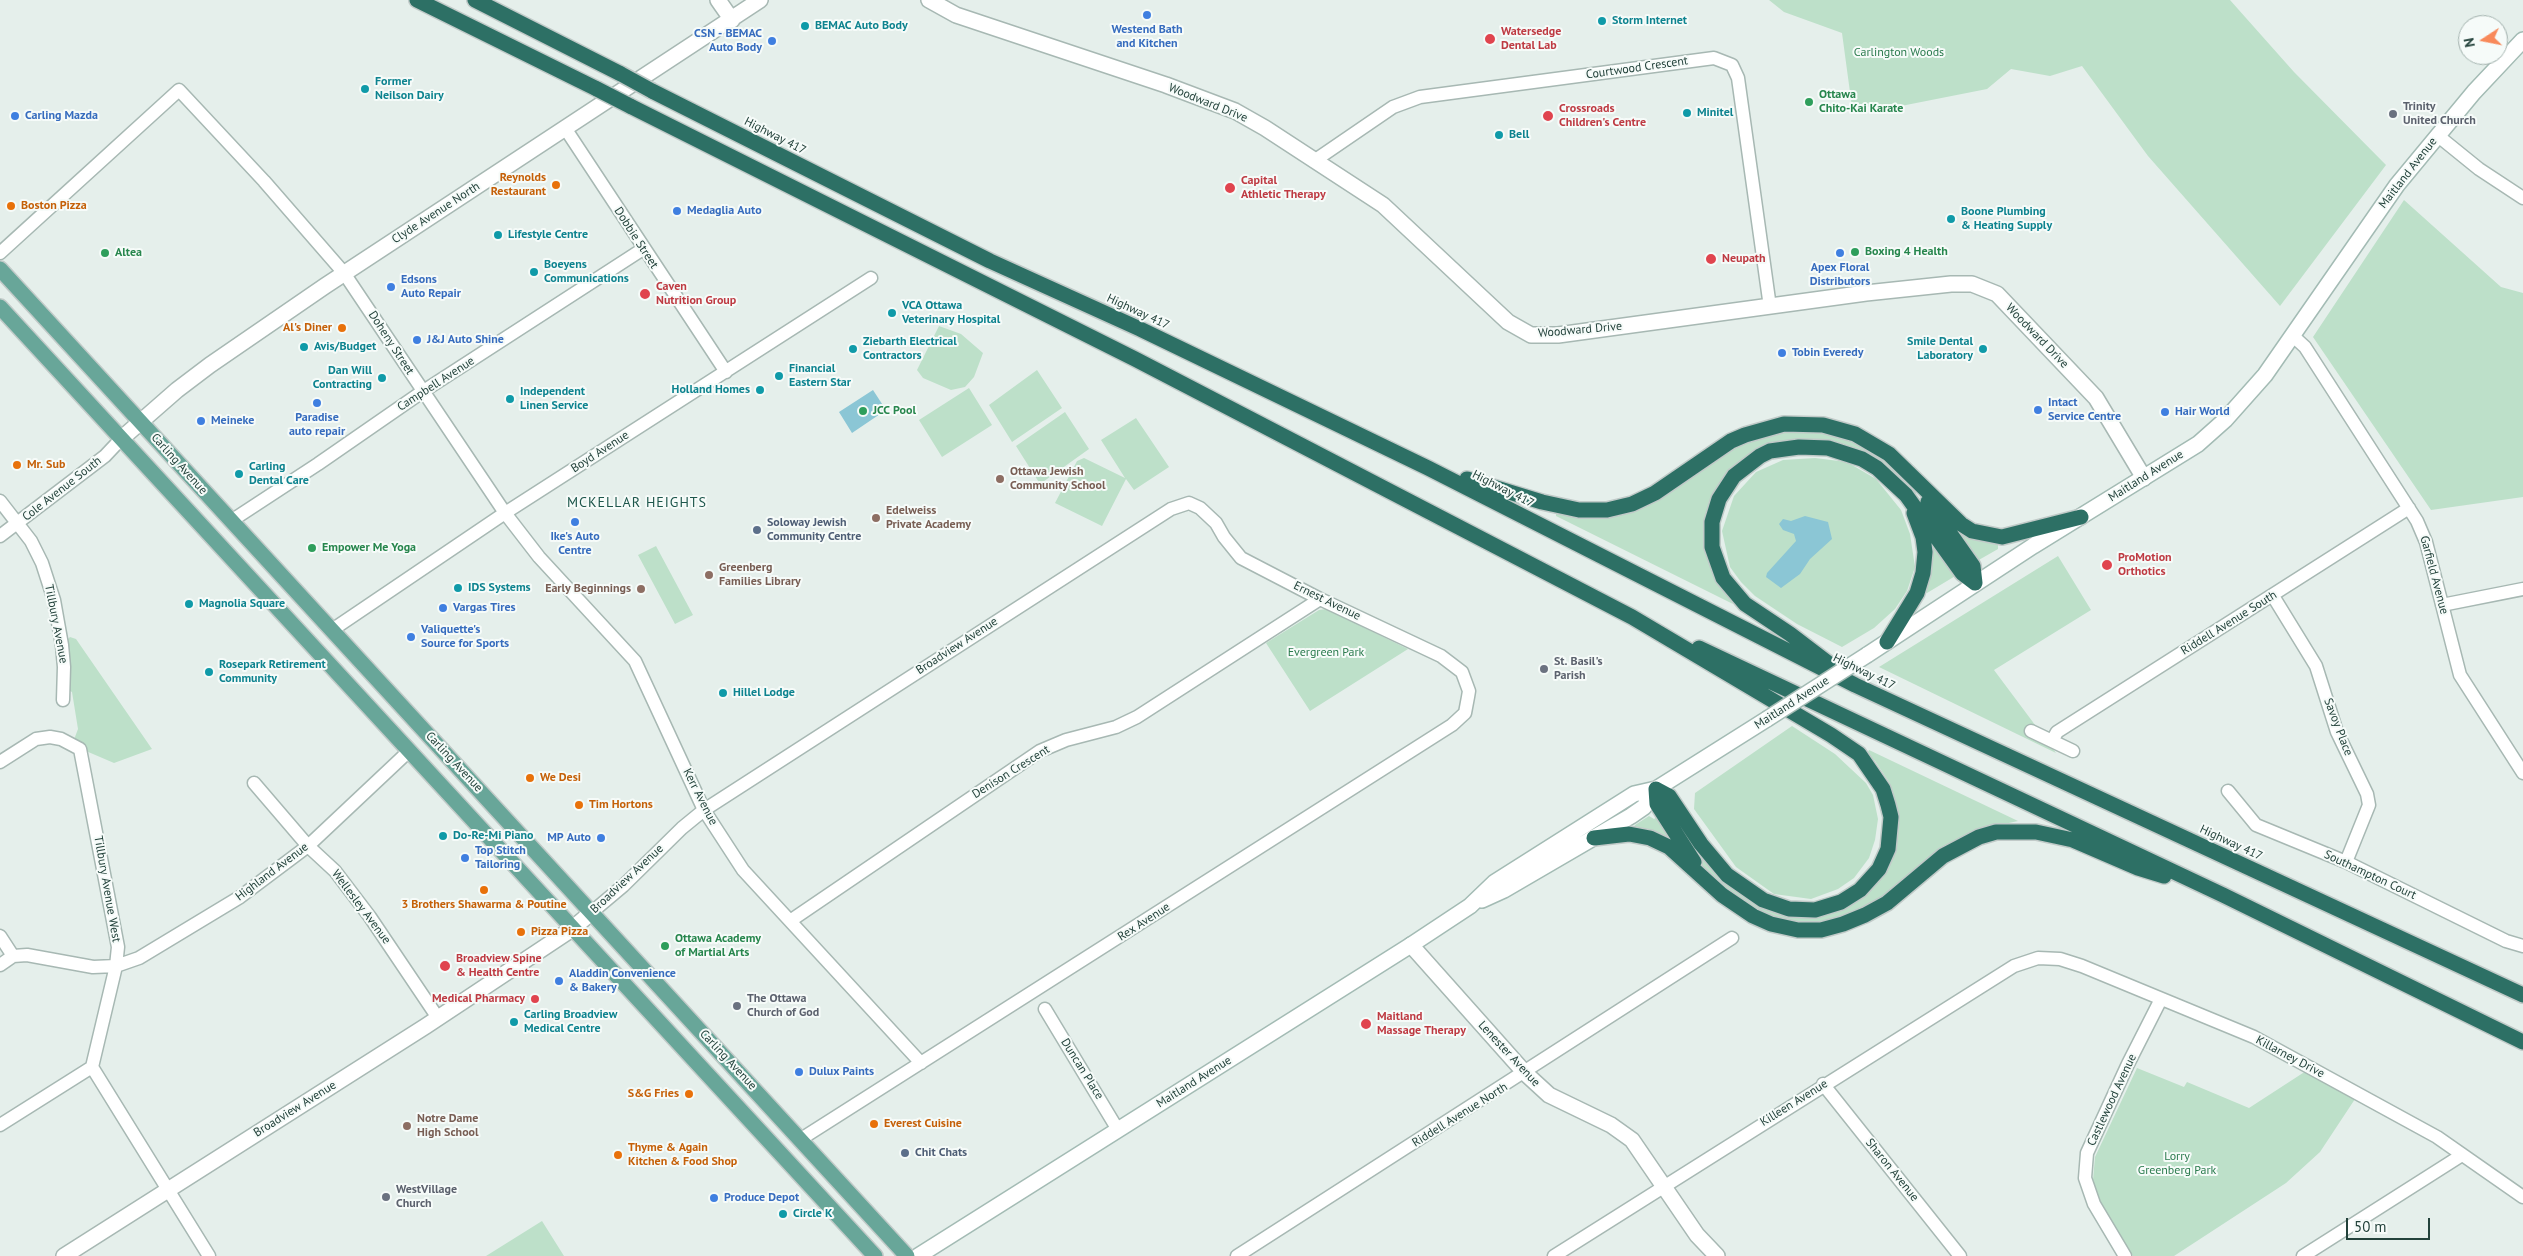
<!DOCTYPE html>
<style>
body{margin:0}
#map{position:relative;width:2523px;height:1256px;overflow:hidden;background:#e5efeb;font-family:"PT Sans",sans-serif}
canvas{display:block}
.north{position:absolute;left:2458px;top:15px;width:50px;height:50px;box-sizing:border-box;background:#f6fbf9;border:1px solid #a2b1ad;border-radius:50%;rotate:259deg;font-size:14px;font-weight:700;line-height:20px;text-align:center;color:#23423b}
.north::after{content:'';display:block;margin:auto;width:18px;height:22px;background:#f8895a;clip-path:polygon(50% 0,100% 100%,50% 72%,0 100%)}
.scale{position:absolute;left:2346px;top:1218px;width:84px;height:22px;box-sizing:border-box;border:2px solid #23423b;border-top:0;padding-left:6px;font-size:15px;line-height:18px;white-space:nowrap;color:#23423b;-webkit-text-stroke:4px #f6fbf9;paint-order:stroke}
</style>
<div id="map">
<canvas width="2523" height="1256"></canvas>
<div class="north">N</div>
<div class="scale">50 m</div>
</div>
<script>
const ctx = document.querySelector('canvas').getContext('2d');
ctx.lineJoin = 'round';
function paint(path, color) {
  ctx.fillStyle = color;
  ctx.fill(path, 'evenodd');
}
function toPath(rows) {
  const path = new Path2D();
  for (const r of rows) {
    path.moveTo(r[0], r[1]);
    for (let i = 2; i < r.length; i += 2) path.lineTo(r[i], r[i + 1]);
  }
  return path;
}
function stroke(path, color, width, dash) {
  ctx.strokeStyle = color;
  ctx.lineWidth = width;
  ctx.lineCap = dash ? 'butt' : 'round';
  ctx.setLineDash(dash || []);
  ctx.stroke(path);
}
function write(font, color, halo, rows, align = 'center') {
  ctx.font = font + ' "PT Sans",sans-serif';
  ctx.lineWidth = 4;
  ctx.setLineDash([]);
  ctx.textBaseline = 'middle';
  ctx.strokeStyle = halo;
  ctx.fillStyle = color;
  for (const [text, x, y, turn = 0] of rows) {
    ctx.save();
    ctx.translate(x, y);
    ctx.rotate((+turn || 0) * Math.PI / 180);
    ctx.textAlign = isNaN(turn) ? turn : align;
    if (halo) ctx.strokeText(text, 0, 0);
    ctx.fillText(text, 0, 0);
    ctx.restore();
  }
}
const green = toPath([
 [1769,0,2230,0,2294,72,2386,165,2280,306,2148,156,2082,66,2050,76,2011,69,1987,89,1901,106,1852,107,1842,33,1784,12],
 [2404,200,2501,287,2523,293,2523,497,2431,510,2313,337],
 [939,326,961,334,983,353,974,377,965,387,951,390,923,378,917,370],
 [1037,370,1062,408,1012,442,989,405],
 [969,388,992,425,942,457,919,420],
 [1065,412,1089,449,1040,484,1016,446],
 [1136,418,1169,467,1134,490,1126,479,1102,526,1055,503,1077,461,1084,458,1125,478,1101,440],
 [1810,431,1837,435,1861,443,1888,459,1918,492,1913,495,1838,445,1750,456,1735,465,1719,484,1708,510,1704,531,1705,553,1715,577,1733,604,1556,516,1556,513,1601,519,1619,515,1739,443,1782,432],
 [1815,458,1847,462,1876,479,1901,510,1910,534,1915,567,1907,591,1895,609,1874,628,1842,647,1797,624,1755,596,1741,582,1730,567,1722,531,1734,496,1756,472,1783,460],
 [1943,514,1974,537,1998,543,1998,549,1977,561],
 [1927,535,1957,575,1927,593,1923,591],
 [656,546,693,615,675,624,638,555],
 [2058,556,2091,610,1994,670,2056,753,1879,667],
 [1326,609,1408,649,1310,711,1266,643,1319,610],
 [70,637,76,639,152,749,114,763,72,745,78,729,72,692,63,687,62,645],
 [1792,726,1835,754,1866,783,1873,795,1878,819,1875,840,1869,858,1854,878,1838,889,1811,899,1774,894,1736,867,1694,809,1695,793],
 [1869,750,2018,821,1981,829,1958,840,1870,907,1817,926,1766,917,1712,879,1682,838,1677,820,1707,863,1719,876,1751,901,1771,911,1808,918,1823,916,1838,910,1881,877,1893,857,1899,828,1897,807,1889,782,1875,761,1867,754],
 [1649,816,1654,819,1657,817,1672,843,1636,831,1634,827,1635,825],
 [2137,1068,2184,1087,2187,1082,2249,1108,2306,1071,2355,1099,2320,1152,2286,1183,2174,1256,2133,1256,2099,1201,2093,1180,2095,1157],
 [542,1221,564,1256,486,1256]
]);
const water = toPath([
 [873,390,886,410,852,433,839,412],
 [1805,516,1828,522,1832,539,1810,559,1800,574,1781,588,1766,577,1767,573,1796,541,1794,534,1783,530,1779,524,1783,519,1791,521]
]);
const minor = toPath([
 [565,128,726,372],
 [2437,135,2479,169,2523,198],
 [1314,161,1393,107,1420,97,1714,58,1732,65,1738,78,1770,307],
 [0,253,179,90,264,181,344,273,505,513,539,557,635,661,704,810,743,870,921,1063],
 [2293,336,2305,347,2417,521,2426,542,2460,675,2523,773],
 [0,501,31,541,42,563,54,600,62,645,64,667,63,700],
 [231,521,318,464,422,392,643,249],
 [0,536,105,456,121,439],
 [2273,596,2316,666,2337,732,2367,794,2369,805,2346,862],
 [2442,605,2523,589],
 [332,630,505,513,871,278],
 [2031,731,2073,751],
 [2052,741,2057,732,2409,508],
 [0,762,36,739,50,737,61,739,80,749,118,947,116,966,92,1067,209,1256],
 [254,783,308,846,335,871,370,917,438,1018],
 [2228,791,2256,825,2346,862,2506,941,2523,946],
 [592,912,623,886,682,828,704,810,1171,509,1189,503,1200,508,1216,523,1224,537,1241,558,1320,599,1441,656,1462,672,1469,691,1468,697,1465,713,1452,725,801,1139],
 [790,921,1040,751,1066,740,1116,727,1137,717,1320,599],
 [0,936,13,956],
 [0,965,13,956,27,955,93,967,116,966,139,958,240,897,308,846,409,751],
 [1045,1009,1118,1130],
 [1823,1084,1960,1256],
 [0,1125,92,1067],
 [1237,1256,1732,938],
 [1554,1256,2014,966,2038,958,2060,959,2082,966,2254,1037,2437,1137,2523,1197],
 [2125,1256,2094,1204,2085,1178,2087,1153,2128,1064,2161,999],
 [2303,1256,2462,1155]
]);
const tertiary = toPath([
 [718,0,732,20],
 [929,0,956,15,1166,85,1235,111,1265,128,1383,205,1508,322,1531,335,1558,335,1866,293,1951,284,1972,284,1997,294,2096,398,2144,478],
 [121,439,177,390,210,365,325,286,760,0],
 [1411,945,1525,1073,1549,1095,1611,1125,1632,1140,1697,1235,1717,1256],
 [64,1256,426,1026,572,929,592,912]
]);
const secondary = toPath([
 [1867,655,2033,546,2198,444,2225,420,2265,375,2397,185,2474,92,2523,40],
 [1482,900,1504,890,1631,816,1644,807,1656,789],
 [918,1256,1411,945,1470,906,1495,882,1634,794,1656,789,1767,719]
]);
const primary = toPath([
 [0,269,907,1256],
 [0,307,875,1256]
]);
const motorway = toPath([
 [417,0,597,89],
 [475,0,621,74],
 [652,91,990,261,1140,329,1428,468,1855,685,2523,995],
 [630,106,1135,359,1632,617,1831,735,1859,754,1883,789,1888,805,1891,817,1888,849,1879,869,1860,890,1841,902,1815,910,1789,909,1763,900,1727,875,1701,844,1669,796,1656,789],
 [1467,479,1542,502,1579,510,1607,510,1632,504,1655,493,1731,441,1745,435,1784,424,1823,425,1855,434,1889,454,1961,524,1972,531,2002,537,2081,517],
 [1928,502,1973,566,1975,583],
 [1887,642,1917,593,1923,573,1925,552,1923,537,1914,513],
 [1699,648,2223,895,2523,1042],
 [1828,663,1790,634,1745,604,1723,578,1712,547,1712,522,1719,499,1734,476,1760,456,1770,451,1799,447,1828,448,1862,459,1877,468,1906,495,1962,573,1975,583],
 [1656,789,1657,804,1694,862],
 [1594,838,1629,834,1650,838,1669,847,1722,895,1753,916,1771,924,1798,930,1821,930,1843,924,1865,915,1887,903,1943,856,1979,837,1996,832,2036,832,2073,840,2138,868,2164,876]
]);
const secondaryBridge = toPath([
 [1767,719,1867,655]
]);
const motorwayBridge = toPath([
 [621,74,652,91],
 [597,89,630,106]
]);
const markers = [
 [1147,15,5,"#3f7fe0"],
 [1602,21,5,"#0f9aa8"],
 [805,26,5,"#0f9aa8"],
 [1490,39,6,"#e0444e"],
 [772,41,5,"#3f7fe0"],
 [365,89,5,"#0f9aa8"],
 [1809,102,5,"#2e9e5b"],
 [1687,113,5,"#0f9aa8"],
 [2393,114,5,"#6b7280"],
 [15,116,5,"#3f7fe0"],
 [1548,116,6,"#e0444e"],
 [1499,135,5,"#0f9aa8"],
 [556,185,5,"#e8710a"],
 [1230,188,6,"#e0444e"],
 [11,206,5,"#e8710a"],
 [677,211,5,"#3f7fe0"],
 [1951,219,5,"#0f9aa8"],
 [498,235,5,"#0f9aa8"],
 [1855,252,5,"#2e9e5b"],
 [105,253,5,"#2e9e5b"],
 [1840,253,5,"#3f7fe0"],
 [1711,259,6,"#e0444e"],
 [534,272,5,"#0f9aa8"],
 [391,287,5,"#3f7fe0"],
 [645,294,6,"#e0444e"],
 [892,313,5,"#0f9aa8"],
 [342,328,5,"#e8710a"],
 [417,340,5,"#3f7fe0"],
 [304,347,5,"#0f9aa8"],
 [853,349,5,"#0f9aa8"],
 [1983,349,5,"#0f9aa8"],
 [1782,353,5,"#3f7fe0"],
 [779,376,5,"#0f9aa8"],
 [382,378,5,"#0f9aa8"],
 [760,390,5,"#0f9aa8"],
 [510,399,5,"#0f9aa8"],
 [317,403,5,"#3f7fe0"],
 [2038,410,5,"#3f7fe0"],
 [863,411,5,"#2e9e5b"],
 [2165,412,5,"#3f7fe0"],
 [201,421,5,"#3f7fe0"],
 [17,465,5,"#e8710a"],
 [239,474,5,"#0f9aa8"],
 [1000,479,5,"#8d6e63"],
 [876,518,5,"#8d6e63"],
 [575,522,5,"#3f7fe0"],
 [757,530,5,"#5c6f8a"],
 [312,548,5,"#2e9e5b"],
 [2107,565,6,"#e0444e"],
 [709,575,5,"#8d6e63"],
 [458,588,5,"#0f9aa8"],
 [641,589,5,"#8d6e63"],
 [189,604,5,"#0f9aa8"],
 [443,608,5,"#3f7fe0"],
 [411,637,5,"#3f7fe0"],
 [1544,669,5,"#6b7280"],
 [209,672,5,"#0f9aa8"],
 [723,693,5,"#0f9aa8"],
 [530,778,5,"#e8710a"],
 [579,805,5,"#e8710a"],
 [443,836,5,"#0f9aa8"],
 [601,838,5,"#3f7fe0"],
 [465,858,5,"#3f7fe0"],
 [484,890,5,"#e8710a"],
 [521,932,5,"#e8710a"],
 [665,946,5,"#2e9e5b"],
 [445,966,6,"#e0444e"],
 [559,981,5,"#3f7fe0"],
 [535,999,5,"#e0444e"],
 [737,1006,5,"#6b7280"],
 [514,1022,5,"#0f9aa8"],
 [1366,1024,6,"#e0444e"],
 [799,1072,5,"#3f7fe0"],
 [689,1094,5,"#e8710a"],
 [874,1124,5,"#e8710a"],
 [407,1126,5,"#8d6e63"],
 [905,1153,5,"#5c6f8a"],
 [618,1155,5,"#e8710a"],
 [386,1197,5,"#6b7280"],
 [714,1198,5,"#3f7fe0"],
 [783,1214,5,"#0f9aa8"]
];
const cultureNames = [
 ["Storm Internet",1612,21],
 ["BEMAC Auto Body",815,26],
 ["Former",375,82],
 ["Neilson Dairy",375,96],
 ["Minitel",1697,113],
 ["Bell",1509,135],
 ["Boone Plumbing",1961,212],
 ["& Heating Supply",1961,226],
 ["Lifestyle Centre",508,235],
 ["Boeyens",544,265],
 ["Communications",544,279],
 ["VCA Ottawa",902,306],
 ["Veterinary Hospital",902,320],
 ["Ziebarth Electrical",863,342],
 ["Contractors",863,356],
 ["Smile Dental",1973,342,"right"],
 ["Laboratory",1973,356,"right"],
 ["Avis/Budget",314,347],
 ["Financial",789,369],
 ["Eastern Star",789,383],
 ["Dan Will",372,371,"right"],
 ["Contracting",372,385,"right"],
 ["Holland Homes",750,390,"right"],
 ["Independent",520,392],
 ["Linen Service",520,406],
 ["Carling",249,467],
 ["Dental Care",249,481],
 ["IDS Systems",468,588],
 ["Magnolia Square",199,604],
 ["Rosepark Retirement",219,665],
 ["Community",219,679],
 ["Hillel Lodge",733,693],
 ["Do-Re-Mi Piano",453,836],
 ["Carling Broadview",524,1015],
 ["Medical Centre",524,1029],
 ["Circle K",793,1214]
];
const shopNames = [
 ["Westend Bath",1147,30,"center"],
 ["and Kitchen",1147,44,"center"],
 ["CSN - BEMAC",762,34,"right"],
 ["Auto Body",762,48,"right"],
 ["Carling Mazda",25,116],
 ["Medaglia Auto",687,211],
 ["Apex Floral",1840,268,"center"],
 ["Distributors",1840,282,"center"],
 ["Edsons",401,280],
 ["Auto Repair",401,294],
 ["J&J Auto Shine",427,340],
 ["Tobin Everedy",1792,353],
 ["Intact",2048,403],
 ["Service Centre",2048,417],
 ["Hair World",2175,412],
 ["Paradise",317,418,"center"],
 ["auto repair",317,432,"center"],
 ["Meineke",211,421],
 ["Ike's Auto",575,537,"center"],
 ["Centre",575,551,"center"],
 ["Vargas Tires",453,608],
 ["Valiquette's",421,630],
 ["Source for Sports",421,644],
 ["MP Auto",591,838,"right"],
 ["Top Stitch",475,851],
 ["Tailoring",475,865],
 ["Aladdin Convenience",569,974],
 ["& Bakery",569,988],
 ["Dulux Paints",809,1072],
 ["Produce Depot",724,1198]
];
const healthNames = [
 ["Watersedge",1501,32],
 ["Dental Lab",1501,46],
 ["Crossroads",1559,109],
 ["Children's Centre",1559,123],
 ["Capital",1241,181],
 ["Athletic Therapy",1241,195],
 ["Neupath",1722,259],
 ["Caven",656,287],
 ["Nutrition Group",656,301],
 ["ProMotion",2118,558],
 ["Orthotics",2118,572],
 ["Broadview Spine",456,959],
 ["& Health Centre",456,973],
 ["Medical Pharmacy",525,999,"right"],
 ["Maitland",1377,1017],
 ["Massage Therapy",1377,1031]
];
const parkNames = [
 ["Carlington Woods",1899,53],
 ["Evergreen Park",1326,653],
 ["Lorry",2177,1157],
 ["Greenberg Park",2177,1171]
];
const streetNames = [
 ["Courtwood Crescent",1637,68,-8],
 ["Woodward Drive",1208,103,22],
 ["Highway 417",775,136,27],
 ["Maitland Avenue",2408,173,-52],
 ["Clyde Avenue North",436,213,-33],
 ["Dobbie Street",636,238,57],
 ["Highway 417",1138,312,25],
 ["Woodward Drive",1580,330,-5],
 ["Woodward Drive",2037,336,46],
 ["Doheny Street",391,343,57],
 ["Campbell Avenue",436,384,-33],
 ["Boyd Avenue",600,452,-33],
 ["Carling Avenue",179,464,48],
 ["Maitland Avenue",2146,476,-32],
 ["Cole Avenue South",62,489,-38],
 ["Highway 417",1503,489,27],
 ["Garfield Avenue",2434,575,75],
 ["Ernest Avenue",1327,601,26],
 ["Riddell Avenue South",2229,623,-32],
 ["Tillbury Avenue",56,624,79],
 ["Broadview Avenue",957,646,-33],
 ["Highway 417",1864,672,26],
 ["Maitland Avenue",1792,703,-33],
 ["Savoy Place",2338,727,69],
 ["Carling Avenue",454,762,47],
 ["Denison Crescent",1011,772,-32],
 ["Kerr Avenue",700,797,63],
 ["Highway 417",2231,843,25],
 ["Highland Avenue",272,872,-37],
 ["Southampton Court",2370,875,25],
 ["Broadview Avenue",627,879,-43],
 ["Tillbury Avenue West",107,889,80],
 ["Wellesley Avenue",361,907,53],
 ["Rex Avenue",1144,922,-33],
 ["Lenester Avenue",1509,1054,47],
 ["Killarney Drive",2290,1057,28],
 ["Carling Avenue",728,1060,47],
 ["Duncan Place",1082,1069,58],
 ["Maitland Avenue",1194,1082,-32],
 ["Castlewood Avenue",2112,1100,-65],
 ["Killeen Avenue",1794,1103,-32],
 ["Broadview Avenue",295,1109,-32],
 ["Riddell Avenue North",1460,1115,-32],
 ["Sharon Avenue",1892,1170,51]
];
const leisureNames = [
 ["Ottawa",1819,95],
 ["Chito-Kai Karate",1819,109],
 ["Boxing 4 Health",1865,252],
 ["Altea",115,253],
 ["JCC Pool",873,411],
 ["Empower Me Yoga",322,548],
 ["Ottawa Academy",675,939],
 ["of Martial Arts",675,953]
];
const worshipNames = [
 ["Trinity",2403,107],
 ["United Church",2403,121],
 ["St. Basil's",1554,662],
 ["Parish",1554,676],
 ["The Ottawa",747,999],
 ["Church of God",747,1013],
 ["WestVillage",396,1190],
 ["Church",396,1204]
];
const foodNames = [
 ["Reynolds",546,178,"right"],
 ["Restaurant",546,192,"right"],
 ["Boston Pizza",21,206],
 ["Al's Diner",332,328,"right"],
 ["Mr. Sub",27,465],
 ["We Desi",540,778],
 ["Tim Hortons",589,805],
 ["3 Brothers Shawarma & Poutine",484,905,"center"],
 ["Pizza Pizza",531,932],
 ["S&G Fries",679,1094,"right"],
 ["Everest Cuisine",884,1124],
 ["Thyme & Again",628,1148],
 ["Kitchen & Food Shop",628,1162]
];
const educationNames = [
 ["Ottawa Jewish",1010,472],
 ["Community School",1010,486],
 ["Edelweiss",886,511],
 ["Private Academy",886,525],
 ["Greenberg",719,568],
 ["Families Library",719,582],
 ["Early Beginnings",631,589,"right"],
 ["Notre Dame",417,1119],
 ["High School",417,1133]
];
const serviceNames = [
 ["Soloway Jewish",767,523],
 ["Community Centre",767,537],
 ["Chit Chats",915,1153]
];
const neighbourhoodNames = [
 ["MCKELLAR HEIGHTS",637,503]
];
paint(green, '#bde0c9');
paint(water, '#8bc6d5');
stroke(minor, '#a7b8b3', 15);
stroke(tertiary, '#a7b8b3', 18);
stroke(secondary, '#a3bbb4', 18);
stroke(primary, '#c1cac8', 18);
stroke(motorway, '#c1cac8', 18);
stroke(minor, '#fff', 12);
stroke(tertiary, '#fff', 15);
stroke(secondary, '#fff', 15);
stroke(primary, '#68a699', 15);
stroke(motorway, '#2d7065', 15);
stroke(secondaryBridge, '#a3bbb4', 18, []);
stroke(motorwayBridge, '#c1cac8', 18, []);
stroke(secondaryBridge, '#fff', 15);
stroke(motorwayBridge, '#2d7065', 15);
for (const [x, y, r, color] of markers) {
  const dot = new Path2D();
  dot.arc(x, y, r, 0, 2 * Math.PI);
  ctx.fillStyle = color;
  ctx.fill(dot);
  stroke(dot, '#f6fbf9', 2);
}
write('bold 12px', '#0d838f', '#f6fbf9', cultureNames, 'left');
write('bold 12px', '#366cbe', '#f6fbf9', shopNames, 'left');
write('bold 12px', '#be3a42', '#f6fbf9', healthNames, 'left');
write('12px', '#2b7b4e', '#f6fbf9', parkNames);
write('12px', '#23423b', '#f6fbf9', streetNames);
write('bold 12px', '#27864d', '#f6fbf9', leisureNames, 'left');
write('bold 12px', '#5b616d', '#f6fbf9', worshipNames, 'left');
write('bold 12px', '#c56008', '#f6fbf9', foodNames, 'left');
write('bold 12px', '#785e54', '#f6fbf9', educationNames, 'left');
write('bold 12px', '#4e5e75', '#f6fbf9', serviceNames, 'left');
ctx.letterSpacing = '1px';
write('14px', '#1d564b', '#f6fbf9', neighbourhoodNames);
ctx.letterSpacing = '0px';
</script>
